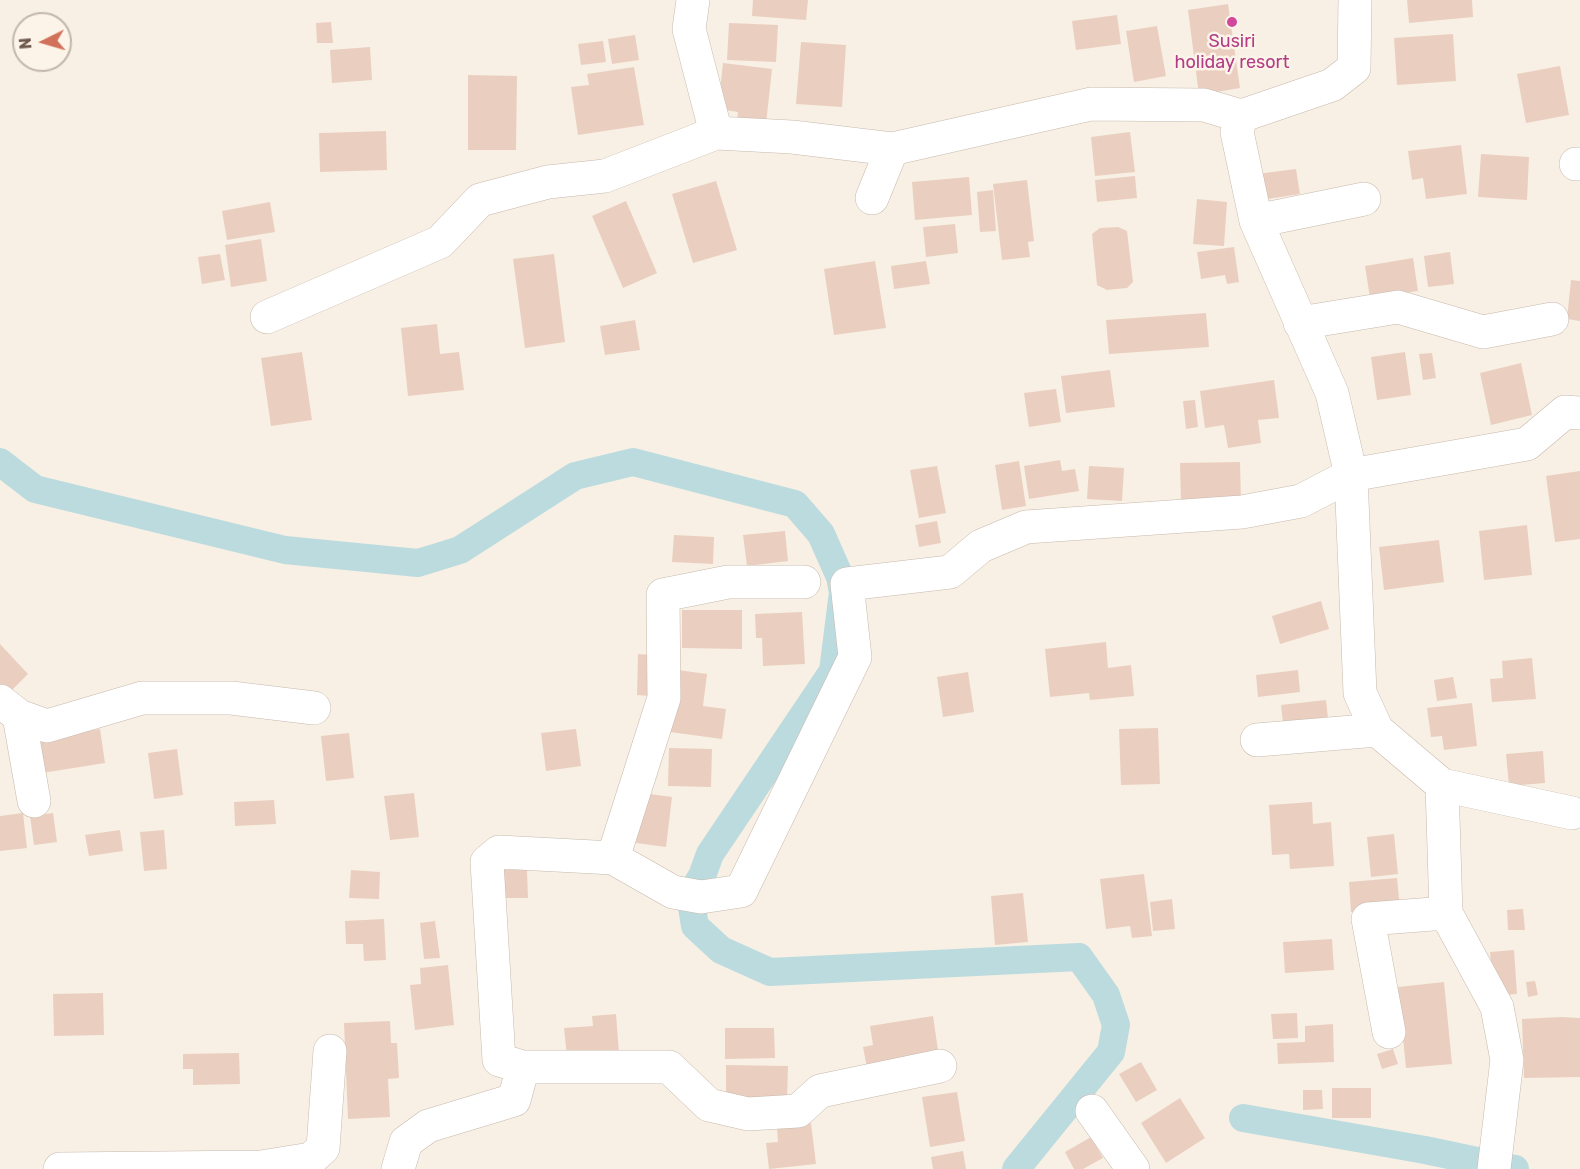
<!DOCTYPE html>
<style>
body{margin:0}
#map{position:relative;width:1580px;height:1169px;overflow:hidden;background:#f8f0e4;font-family:Rubik,sans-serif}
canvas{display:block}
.north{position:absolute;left:12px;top:12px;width:60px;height:60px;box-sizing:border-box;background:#fcf4e9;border:2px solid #c3b6ab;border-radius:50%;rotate:265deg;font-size:16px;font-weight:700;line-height:24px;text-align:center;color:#6d584d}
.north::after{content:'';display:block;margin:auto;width:21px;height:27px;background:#d2715a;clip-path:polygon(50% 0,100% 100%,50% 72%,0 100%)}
</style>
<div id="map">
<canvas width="1580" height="1169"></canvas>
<div class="north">N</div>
</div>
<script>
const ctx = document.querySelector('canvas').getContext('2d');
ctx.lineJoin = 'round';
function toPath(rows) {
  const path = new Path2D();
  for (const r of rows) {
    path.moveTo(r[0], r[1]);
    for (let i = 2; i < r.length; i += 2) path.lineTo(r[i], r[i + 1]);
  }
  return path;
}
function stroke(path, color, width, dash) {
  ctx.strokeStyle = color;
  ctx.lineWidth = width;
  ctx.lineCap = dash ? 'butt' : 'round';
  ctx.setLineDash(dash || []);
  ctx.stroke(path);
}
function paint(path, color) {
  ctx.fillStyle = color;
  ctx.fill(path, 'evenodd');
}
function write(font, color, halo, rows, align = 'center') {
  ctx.font = font + ' Rubik,sans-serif';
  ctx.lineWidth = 5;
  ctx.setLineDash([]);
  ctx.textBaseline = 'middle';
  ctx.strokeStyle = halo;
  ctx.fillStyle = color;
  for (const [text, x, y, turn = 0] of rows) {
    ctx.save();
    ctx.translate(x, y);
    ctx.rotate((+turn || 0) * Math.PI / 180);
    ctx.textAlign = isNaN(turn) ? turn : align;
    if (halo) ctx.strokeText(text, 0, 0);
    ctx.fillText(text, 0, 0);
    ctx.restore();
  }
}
const canal = toPath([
 [0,462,35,489,285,550,418,563,460,550,575,476,633,462,795,504,821,534,840,577,843,592,833,671,710,854,702,876,690,895,695,926,721,950,770,972,1079,957,1106,995,1116,1025,1111,1052,1016,1169],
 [1243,1118,1425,1150,1515,1169]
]);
const building = toPath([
 [753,0,808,0,806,20,752,16],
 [1407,0,1472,0,1473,17,1409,23],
 [1228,4,1240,88,1199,95,1188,10],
 [1117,15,1121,44,1076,50,1072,21],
 [331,22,333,43,317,43,316,23],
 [729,23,778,25,776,62,727,60],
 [1157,26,1166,76,1134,82,1126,31],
 [1453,34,1456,81,1397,85,1394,38],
 [635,35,639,60,612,64,608,39],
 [603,41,606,62,581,65,578,44],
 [801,42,846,45,842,107,796,104],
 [370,47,372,80,332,83,330,50],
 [723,63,772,69,766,124,737,121,738,112,718,109],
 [1560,66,1569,115,1526,123,1517,74],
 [634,67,644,125,578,135,571,87,589,85,587,74],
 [468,75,517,76,516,150,468,150],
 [386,131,387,170,320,172,319,133],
 [1130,132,1135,172,1095,176,1091,137],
 [1461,145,1467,194,1426,199,1423,178,1412,180,1408,151],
 [1481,154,1529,157,1527,200,1478,197],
 [1296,169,1300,194,1261,200,1257,174],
 [1135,176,1137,198,1097,202,1095,180],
 [969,177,972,215,915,220,912,182],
 [1027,180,1034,241,1028,242,1030,257,1002,260,993,184],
 [716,181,737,250,693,263,672,194],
 [993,190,996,231,980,232,977,192],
 [1197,199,1227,202,1224,246,1193,244],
 [626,201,657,273,623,288,592,216],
 [270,202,275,232,227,240,222,211],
 [955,224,958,253,926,257,923,227],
 [1118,227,1127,231,1133,282,1127,288,1107,290,1097,285,1092,234,1100,228],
 [261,239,267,281,231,287,225,245],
 [1234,247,1239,282,1227,284,1225,275,1201,279,1197,252],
 [1450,252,1454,284,1428,287,1424,256],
 [220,254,225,280,202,284,198,257],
 [554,254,565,342,525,348,513,259],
 [1413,258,1418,291,1370,298,1365,266],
 [875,261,886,328,834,335,824,269],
 [926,261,930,284,894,289,891,266],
 [1571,280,1580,281,1580,321,1567,319],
 [1206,313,1209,347,1109,354,1106,320],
 [635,320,640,350,605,355,600,326],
 [437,324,440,354,459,352,464,390,408,396,401,328],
 [302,352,312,420,271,426,261,358],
 [1405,352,1411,395,1377,400,1371,357],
 [1432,353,1436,378,1423,380,1419,354],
 [1521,363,1532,415,1491,425,1480,373],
 [1110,370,1115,407,1066,413,1061,376],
 [1274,380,1279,418,1258,420,1261,443,1228,448,1224,425,1205,428,1200,391],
 [1056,389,1061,422,1029,427,1024,393],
 [1195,400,1198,427,1186,429,1183,401],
 [1060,460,1062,471,1075,469,1079,491,1029,499,1024,466],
 [1019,461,1026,506,1002,510,995,465],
 [1240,462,1241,501,1181,502,1180,463],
 [937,466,946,513,919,518,910,470],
 [1089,466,1124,468,1122,501,1087,499],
 [1580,471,1580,539,1555,542,1546,476],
 [937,521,941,543,919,547,915,525],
 [1527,525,1532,575,1484,580,1479,531],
 [785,531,788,561,747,566,743,535],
 [674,535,714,537,713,564,672,562],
 [1439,540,1444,582,1384,590,1379,547],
 [1321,601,1329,629,1280,644,1272,616],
 [682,610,742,610,742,649,682,648],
 [802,612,805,664,763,666,762,638,756,638,755,614],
 [1106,642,1108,668,1131,665,1134,696,1090,700,1089,693,1050,697,1045,649],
 [0,644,28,674,4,698,0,693],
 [638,654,651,655,650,696,637,695],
 [1532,658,1536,699,1492,702,1490,679,1503,678,1502,661],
 [678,670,707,674,703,706,726,709,722,739,670,732],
 [1298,670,1300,692,1258,697,1256,675],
 [968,672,974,712,943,717,937,677],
 [1453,677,1457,698,1437,701,1434,680],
 [1326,700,1329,727,1284,731,1281,705],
 [1472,703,1477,746,1444,750,1442,736,1431,737,1427,708],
 [1158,728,1160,784,1121,785,1119,729],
 [100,729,105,763,42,773,36,739],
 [576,729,581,766,546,771,541,733],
 [349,733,354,778,326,781,321,736],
 [669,748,712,749,711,787,668,786],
 [177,749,183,795,154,799,148,753],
 [1543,751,1545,783,1509,786,1506,754],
 [414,793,419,837,390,840,384,796],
 [642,793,672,797,666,847,636,843],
 [274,800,276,824,235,826,234,802],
 [1312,802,1313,824,1331,822,1334,866,1290,869,1289,854,1272,855,1269,805],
 [23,813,27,848,0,851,0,816],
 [53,813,57,842,34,845,30,816],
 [120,830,123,851,89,856,85,835],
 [164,830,167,869,144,871,140,832],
 [1394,834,1398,874,1371,877,1367,837],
 [351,870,380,872,379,899,349,898],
 [496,870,527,870,528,898,497,898],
 [1144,874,1152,936,1132,938,1130,926,1106,929,1100,879],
 [1397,878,1400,909,1351,912,1349,882],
 [1023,893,1028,942,995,945,991,896],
 [1172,899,1175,929,1153,931,1150,902],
 [1523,909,1525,930,1508,930,1507,910],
 [384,919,386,960,364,961,363,944,346,944,345,921],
 [435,921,440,958,424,959,420,923],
 [1332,939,1334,970,1285,973,1283,942],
 [1514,950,1517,994,1494,996,1490,952],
 [448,965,454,1025,415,1030,410,985,421,984,420,968],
 [1535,981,1538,995,1528,997,1526,982],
 [1444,982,1452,1064,1406,1068,1398,987],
 [103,993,104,1035,54,1036,53,994],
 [1297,1013,1298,1038,1273,1039,1271,1014],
 [616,1014,619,1053,567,1057,564,1028,593,1026,592,1016],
 [933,1016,939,1057,867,1068,863,1047,873,1045,870,1026],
 [1561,1017,1580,1018,1580,1077,1524,1078,1522,1019],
 [390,1021,391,1043,397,1043,399,1078,388,1079,390,1117,348,1119,344,1023],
 [1333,1024,1334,1062,1278,1064,1277,1043,1305,1042,1305,1026],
 [725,1028,774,1028,775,1058,725,1059],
 [1393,1049,1398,1064,1382,1069,1377,1054],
 [239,1053,240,1084,193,1085,193,1069,183,1069,183,1054],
 [1141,1062,1157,1090,1136,1102,1119,1074],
 [726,1065,788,1066,787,1100,726,1099],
 [1332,1088,1371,1088,1371,1118,1332,1118],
 [1303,1090,1322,1090,1323,1109,1303,1110],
 [957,1092,965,1141,930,1147,922,1097],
 [1180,1098,1205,1138,1166,1163,1141,1123],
 [811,1123,816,1164,769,1169,766,1143,778,1142,777,1127],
 [1091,1137,1103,1158,1083,1169,1074,1169,1065,1152],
 [963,1151,966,1169,933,1169,931,1157]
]);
const minor = toPath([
 [693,0,689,29,716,133],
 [1355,0,1354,68,1332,85,1241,116,1237,132,1256,221,1332,393,1351,475,1360,693,1377,730,1442,785,1446,913,1497,1007,1507,1060,1494,1169],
 [1576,164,1580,164],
 [872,198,892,149],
 [1256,221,1364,199],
 [267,317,440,242,480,200,548,182,605,176,716,133,792,137,892,149,1091,104,1204,105,1241,116],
 [1300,323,1398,307,1483,332,1552,319],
 [0,701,19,716,47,726,142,698,231,698,314,708],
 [19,716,34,801],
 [1257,740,1377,730],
 [1442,785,1572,813],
 [613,858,664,698,663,595,728,582,804,582],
 [1389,1032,1368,919,1446,913],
 [523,1067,499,1060,487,862,499,852,613,858,673,892,701,897,741,891,855,657,847,584,950,572,981,546,1026,527,1242,512,1301,501,1351,475,1527,444,1565,412,1580,413],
 [1092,1111,1133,1169],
 [60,1169,261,1167,311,1159,323,1148,330,1051],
 [398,1169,406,1142,428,1126,514,1100,523,1067,669,1067,709,1105,748,1114,798,1111,820,1091,940,1066]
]);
const markers = [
 [1232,22,6,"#d1479c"]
];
const hotelNames = [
 ["Susiri",1232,42],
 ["holiday resort",1232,63]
];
stroke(canal, '#bcdbdf', 28);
paint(building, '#eacfc0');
stroke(minor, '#c7b8ac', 34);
stroke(minor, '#fff', 33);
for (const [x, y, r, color] of markers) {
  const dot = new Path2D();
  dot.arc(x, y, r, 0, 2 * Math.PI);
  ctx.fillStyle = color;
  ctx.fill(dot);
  stroke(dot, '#fcf4e9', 2);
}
write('18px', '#b23c85', '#fcf4e9', hotelNames);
</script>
